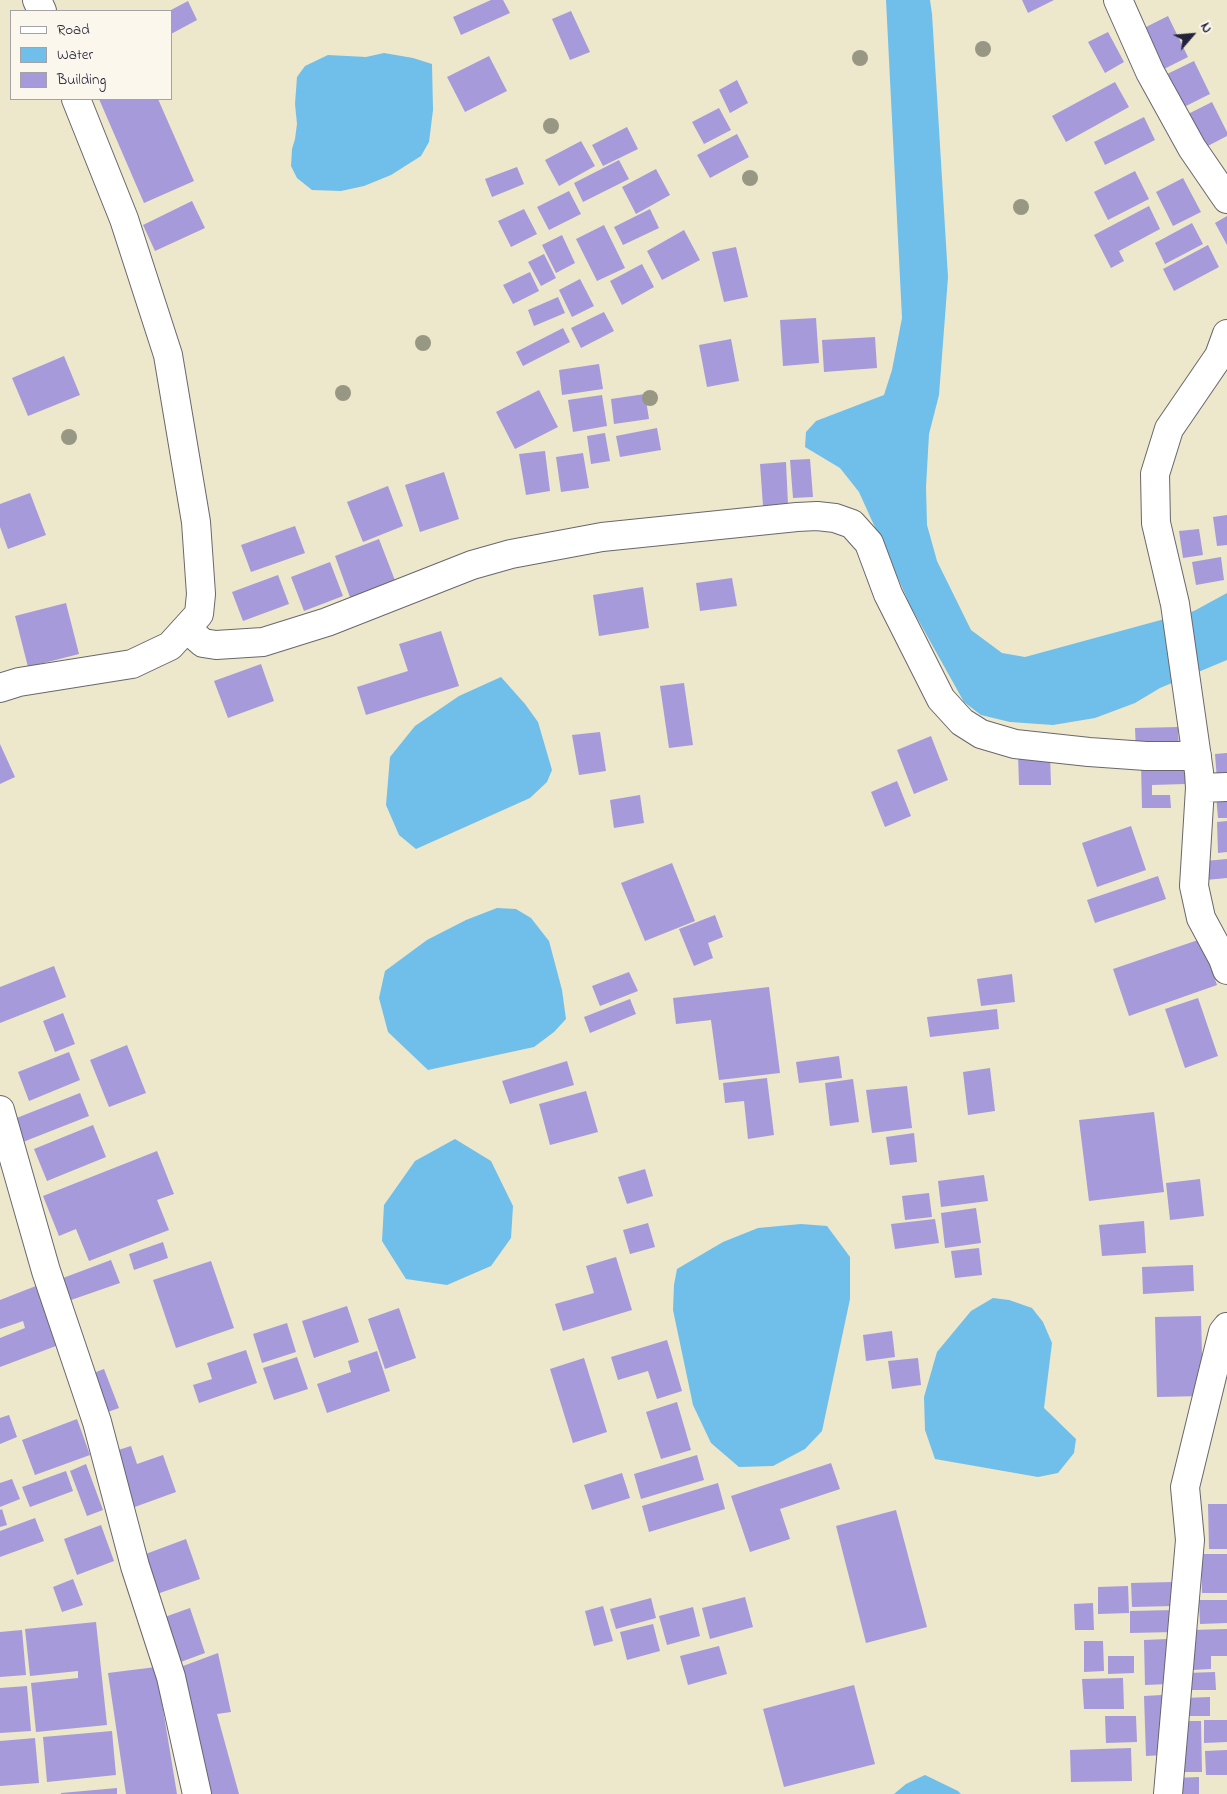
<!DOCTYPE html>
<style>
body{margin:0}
#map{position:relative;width:1227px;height:1794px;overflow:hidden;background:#ede7cb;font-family:"Indie Flower",sans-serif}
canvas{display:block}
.legend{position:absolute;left:10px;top:10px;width:162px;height:90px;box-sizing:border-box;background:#fbf7ec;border:1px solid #a4a2a5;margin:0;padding:6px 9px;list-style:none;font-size:15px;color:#22223b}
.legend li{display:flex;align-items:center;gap:10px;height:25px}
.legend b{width:25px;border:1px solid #a4a2a5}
.north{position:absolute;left:1167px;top:10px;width:50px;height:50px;-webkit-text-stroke:4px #fbf7ec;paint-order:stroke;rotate:63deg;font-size:14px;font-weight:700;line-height:20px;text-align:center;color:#22223b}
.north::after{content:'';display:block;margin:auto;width:18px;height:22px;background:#22223b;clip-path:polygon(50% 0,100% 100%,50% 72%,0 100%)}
</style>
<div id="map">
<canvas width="1227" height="1794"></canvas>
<ul class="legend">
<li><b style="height:6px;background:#fff"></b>Road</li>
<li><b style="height:14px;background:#70beea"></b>Water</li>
<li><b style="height:14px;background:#a69adb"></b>Building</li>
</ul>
<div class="north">N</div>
</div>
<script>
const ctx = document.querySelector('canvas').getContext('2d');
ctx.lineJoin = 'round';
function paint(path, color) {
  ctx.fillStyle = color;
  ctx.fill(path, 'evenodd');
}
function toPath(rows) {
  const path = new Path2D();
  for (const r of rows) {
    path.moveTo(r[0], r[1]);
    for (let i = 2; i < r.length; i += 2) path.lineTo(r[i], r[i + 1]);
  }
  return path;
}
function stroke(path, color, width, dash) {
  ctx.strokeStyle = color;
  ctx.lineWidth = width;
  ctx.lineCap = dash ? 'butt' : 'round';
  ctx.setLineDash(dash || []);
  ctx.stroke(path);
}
const water = toPath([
 [886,0,930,0,932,14,948,277,939,395,929,434,926,487,927,525,937,561,971,630,1002,653,1025,657,1194,611,1227,593,1227,660,1160,688,1135,703,1095,718,1053,725,1010,722,981,715,964,702,911,607,859,492,840,468,805,447,806,432,816,421,884,395,892,370,902,318],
 [384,53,413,58,432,64,433,110,429,142,421,156,391,175,364,186,341,191,312,190,297,178,291,166,292,149,295,139,297,124,295,104,297,77,305,66,328,55,366,57],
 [501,677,525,704,538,722,552,770,547,782,530,798,416,849,399,835,386,805,390,757,415,726,459,696],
 [497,908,516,909,531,918,549,941,562,990,566,1019,554,1032,534,1047,428,1070,388,1032,379,998,385,971,427,940,466,920],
 [455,1139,491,1161,513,1206,511,1238,491,1266,447,1285,406,1279,382,1241,384,1205,415,1161],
 [801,1224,827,1226,850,1257,850,1299,822,1431,805,1449,773,1466,739,1467,711,1443,693,1405,673,1310,674,1285,677,1269,723,1242,758,1228],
 [993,1298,1009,1300,1032,1308,1043,1322,1052,1343,1044,1408,1076,1439,1074,1453,1058,1473,1038,1477,935,1459,925,1430,924,1397,937,1352,971,1311],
 [925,1775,958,1791,961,1794,894,1794,906,1784]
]);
const building = toPath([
 [491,0,503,0,510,13,461,35,453,17],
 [1022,0,1054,0,1028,13],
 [188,1,197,20,171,34,171,10],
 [571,11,590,52,570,60,552,19],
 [1168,16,1188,57,1158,72,1138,31],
 [1108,32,1124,62,1105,73,1088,42],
 [489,56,507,91,465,112,447,77],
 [1194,61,1210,94,1178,110,1161,77],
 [737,80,748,103,730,113,719,90],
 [1115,82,1129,107,1066,142,1052,116],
 [99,99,158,99,194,181,144,203],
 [1212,102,1227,132,1227,136,1202,149,1186,115],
 [719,108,731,130,704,144,692,122],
 [1144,117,1155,140,1105,165,1094,142],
 [627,127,638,149,603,166,592,145],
 [737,134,749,157,710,178,697,155],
 [581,141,595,166,559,186,545,160],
 [619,160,629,179,583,202,574,183],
 [517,167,524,184,492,197,485,179],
 [656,169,670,195,636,214,622,187],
 [1135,171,1149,199,1108,220,1094,192],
 [1183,178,1201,212,1173,226,1156,192],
 [569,191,581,214,549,230,537,207],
 [192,201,205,228,155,251,143,225],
 [1149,206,1160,229,1119,251,1124,261,1111,268,1094,235],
 [524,209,537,234,511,247,498,221],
 [650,209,659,228,623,245,614,227],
 [1227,216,1227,245,1215,223],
 [1192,223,1203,244,1165,264,1155,243],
 [604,225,625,268,597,281,576,239],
 [684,230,700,260,662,280,647,251],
 [562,235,575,263,556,273,542,245],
 [1208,245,1219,267,1174,291,1163,269],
 [736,247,748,297,724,302,712,252],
 [544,254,556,278,541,286,528,262],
 [642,264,654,287,622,305,610,281],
 [530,272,539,291,513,304,503,285],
 [580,279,594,306,572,317,559,290],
 [558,297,565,313,534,326,528,310],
 [604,312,614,331,581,348,571,328],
 [816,318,819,363,783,366,780,320],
 [563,328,570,342,523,366,516,352],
 [875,337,877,368,824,372,822,340],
 [731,339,739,381,707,387,699,345],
 [64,356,80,395,28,416,12,378],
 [599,364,603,389,562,395,559,370],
 [539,390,558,427,515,449,496,412],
 [645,394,649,419,614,424,611,399],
 [602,395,607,426,573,432,568,400],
 [657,428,661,450,620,457,616,436],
 [605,433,610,461,591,464,587,436],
 [545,451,550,491,526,495,519,454],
 [583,453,589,488,561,492,556,457],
 [810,459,813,497,793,498,790,460],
 [786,462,788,505,763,506,760,464],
 [444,472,459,519,420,532,405,485],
 [388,486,403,526,363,542,347,502],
 [30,493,46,535,8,549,0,527,0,504],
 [1227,515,1227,545,1217,546,1213,517],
 [295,526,305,553,251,572,241,545],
 [1199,529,1203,555,1183,558,1179,531],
 [379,539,396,583,351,600,335,556],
 [1221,557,1224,580,1196,585,1192,562],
 [330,562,343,596,304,611,291,577],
 [278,575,289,604,243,621,232,592],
 [732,578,737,606,700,611,696,583],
 [643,587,649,628,599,636,593,595],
 [66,603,79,654,28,667,15,616],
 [441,631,459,686,366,715,357,687,408,671,399,644],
 [261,664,274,701,228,718,214,681],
 [684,683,693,745,669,748,660,686],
 [1178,727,1179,750,1136,751,1135,728],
 [600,732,606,771,579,775,572,735],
 [931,736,948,780,914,794,897,750],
 [0,744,15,777,0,784],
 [1227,753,1227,780,1217,780,1215,754],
 [1018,754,1050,754,1051,785,1019,785],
 [1141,763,1185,763,1185,784,1152,785,1152,795,1170,795,1171,808,1142,808],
 [897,781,911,816,885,827,871,792],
 [1216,794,1227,794,1227,818,1218,818],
 [640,795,644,823,614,828,610,800],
 [1227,821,1227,852,1218,853,1217,822],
 [1131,826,1146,870,1097,887,1082,843],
 [1227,859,1227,878,1206,880,1205,861],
 [672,863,695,921,645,941,621,883],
 [1158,876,1166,899,1095,923,1087,900],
 [715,915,723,937,708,943,713,958,694,966,679,929],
 [1201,939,1217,985,1129,1016,1113,969],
 [54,966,66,997,0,1023,0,987],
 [629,972,638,991,600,1006,592,986],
 [1012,974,1015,1002,981,1006,977,979],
 [769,987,780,1073,719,1080,711,1020,676,1024,673,998],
 [1198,998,1218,1056,1185,1068,1165,1009],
 [630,999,636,1014,590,1033,584,1017],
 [997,1009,999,1029,930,1037,927,1017],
 [63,1013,75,1044,55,1052,43,1021],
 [127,1045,146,1093,109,1107,90,1060],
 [69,1052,80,1080,29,1101,18,1072],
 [839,1056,842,1078,799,1083,796,1062],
 [567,1061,574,1085,510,1104,502,1081],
 [990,1068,995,1111,968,1115,963,1072],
 [767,1078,774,1135,748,1139,744,1101,725,1103,723,1083],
 [853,1079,859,1122,830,1126,825,1083],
 [907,1086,912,1128,872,1133,866,1090],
 [586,1091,598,1132,550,1145,539,1104],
 [80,1093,89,1116,23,1142,14,1119],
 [1154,1112,1164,1192,1089,1201,1079,1120],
 [93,1125,106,1157,47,1181,34,1149],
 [914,1133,917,1162,890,1165,886,1137],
 [157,1151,174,1194,157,1200,169,1230,89,1261,76,1229,59,1236,43,1196],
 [645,1169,653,1196,627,1204,618,1177],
 [984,1175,988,1201,941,1207,938,1181],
 [1200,1179,1204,1216,1170,1220,1166,1183],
 [929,1193,932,1217,905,1220,902,1196],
 [976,1208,981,1243,945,1248,941,1213],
 [935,1219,939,1243,895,1249,891,1224],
 [1144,1221,1146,1253,1102,1256,1099,1225],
 [648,1223,655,1247,630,1254,623,1230],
 [163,1242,168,1258,134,1270,129,1254],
 [979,1248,982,1275,955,1278,951,1251],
 [616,1257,632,1310,563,1331,555,1304,594,1293,586,1266],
 [111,1260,120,1283,71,1300,63,1278],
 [211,1261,234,1328,176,1348,153,1280],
 [1193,1265,1194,1291,1143,1294,1142,1267],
 [41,1284,64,1343,0,1367,0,1338,25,1328,23,1321,0,1329,0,1300],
 [347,1306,359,1342,314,1358,302,1321],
 [399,1308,416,1358,385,1369,368,1319],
 [1201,1316,1203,1396,1157,1397,1155,1317],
 [287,1323,296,1352,262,1363,253,1334],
 [892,1331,895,1357,866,1361,863,1335],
 [667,1340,682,1391,657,1399,648,1371,618,1380,611,1357],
 [246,1350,257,1383,199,1403,193,1385,212,1379,207,1363],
 [377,1351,390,1391,327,1413,317,1384,351,1372,348,1361],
 [297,1357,308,1389,274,1400,263,1368],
 [584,1358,607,1432,573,1443,550,1369],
 [918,1358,921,1385,892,1389,888,1361],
 [104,1369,119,1408,102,1414,88,1375],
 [677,1402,691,1450,661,1459,646,1412],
 [9,1415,17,1437,0,1444,0,1418],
 [77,1419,90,1455,35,1475,22,1440],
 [131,1446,137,1464,163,1455,176,1492,132,1508,112,1452],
 [697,1455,704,1480,641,1499,634,1474],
 [831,1463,840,1489,780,1509,790,1539,750,1552,731,1496],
 [86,1464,103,1510,87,1516,70,1471],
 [66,1471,73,1491,30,1507,22,1487],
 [622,1473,630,1498,592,1510,584,1485],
 [12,1479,20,1499,0,1507,0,1483],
 [718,1483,725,1509,649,1532,642,1506],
 [1208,1504,1227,1504,1227,1549,1209,1549],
 [2,1509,7,1525,0,1527,0,1510],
 [896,1510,927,1627,866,1643,836,1526],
 [35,1518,44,1541,0,1557,0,1531],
 [101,1525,114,1561,77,1575,64,1539],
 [186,1539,200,1579,157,1594,143,1555],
 [1201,1554,1227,1554,1227,1593,1202,1593],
 [73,1579,83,1605,62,1612,53,1587],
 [1173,1582,1174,1606,1132,1607,1131,1583],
 [1128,1586,1129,1613,1098,1614,1098,1587],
 [745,1597,753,1627,710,1639,702,1608],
 [651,1598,656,1618,616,1629,610,1609],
 [1199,1600,1227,1600,1227,1623,1200,1624],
 [1093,1603,1094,1630,1075,1630,1074,1604],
 [603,1606,613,1641,594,1646,585,1611],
 [693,1607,700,1636,667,1645,659,1616],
 [190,1608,205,1653,178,1663,162,1618],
 [1174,1610,1174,1632,1130,1633,1130,1611],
 [96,1622,107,1725,36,1732,31,1683,78,1678,78,1671,30,1676,25,1629],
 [653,1624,660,1651,627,1660,620,1632],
 [1227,1629,1227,1656,1211,1656,1211,1669,1192,1670,1191,1630],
 [22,1630,26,1675,0,1677,0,1632],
 [1168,1639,1169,1684,1145,1685,1144,1640],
 [1084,1641,1103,1641,1104,1671,1084,1672],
 [719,1646,727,1674,688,1685,680,1656],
 [218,1653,231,1712,217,1714,239,1794,211,1794,183,1666],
 [1108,1656,1134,1656,1134,1673,1108,1674],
 [156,1667,177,1794,126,1794,108,1673],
 [1215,1672,1216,1690,1187,1690,1186,1673],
 [1123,1678,1124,1709,1084,1709,1082,1679],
 [854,1685,875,1764,784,1787,763,1709],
 [27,1686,31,1731,0,1733,0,1688],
 [1162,1695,1164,1755,1146,1756,1144,1696],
 [1210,1697,1210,1716,1183,1716,1183,1698],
 [1105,1716,1136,1716,1137,1742,1106,1743],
 [1204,1720,1227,1720,1227,1742,1204,1743],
 [1180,1721,1201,1721,1202,1772,1181,1772],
 [112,1731,116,1775,47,1782,43,1737],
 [35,1738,39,1783,0,1786,0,1741],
 [1131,1748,1132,1781,1071,1782,1070,1750],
 [1227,1750,1227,1775,1206,1775,1205,1751],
 [1199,1777,1199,1794,1174,1794,1174,1778],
 [117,1788,117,1794,61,1794,61,1793]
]);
const minor = toPath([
 [37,0,42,11],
 [1118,0,1150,72,1192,148,1227,199],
 [1227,334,1219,356,1169,429,1155,474,1156,523,1175,604,1199,772,1200,788,1194,886,1201,918,1223,959,1227,970],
 [187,629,203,643,216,645,263,642,327,622,472,565,511,554,602,537,797,517,817,516,835,518,852,524,869,543,888,594,941,699,962,722,981,734,1015,744,1089,752,1146,756,1197,756],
 [0,688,19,682,132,664,170,646,199,614,201,594,196,522,168,355,124,219,76,99],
 [1200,788,1227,787],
 [0,1110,46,1271,97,1422,135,1566,171,1677,197,1794],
 [1168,1794,1190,1540,1185,1487,1214,1368,1223,1332,1227,1327]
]);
const trees = [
 [983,49],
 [860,58],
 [551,126],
 [750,178],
 [1021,207],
 [423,343],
 [343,393],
 [650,398],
 [69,437]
];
paint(water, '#70beea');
paint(building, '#a69adb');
stroke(minor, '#69676d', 30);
stroke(minor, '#fff', 28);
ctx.fillStyle = '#979784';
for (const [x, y] of trees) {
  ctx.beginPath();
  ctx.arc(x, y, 8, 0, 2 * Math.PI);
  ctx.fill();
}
</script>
